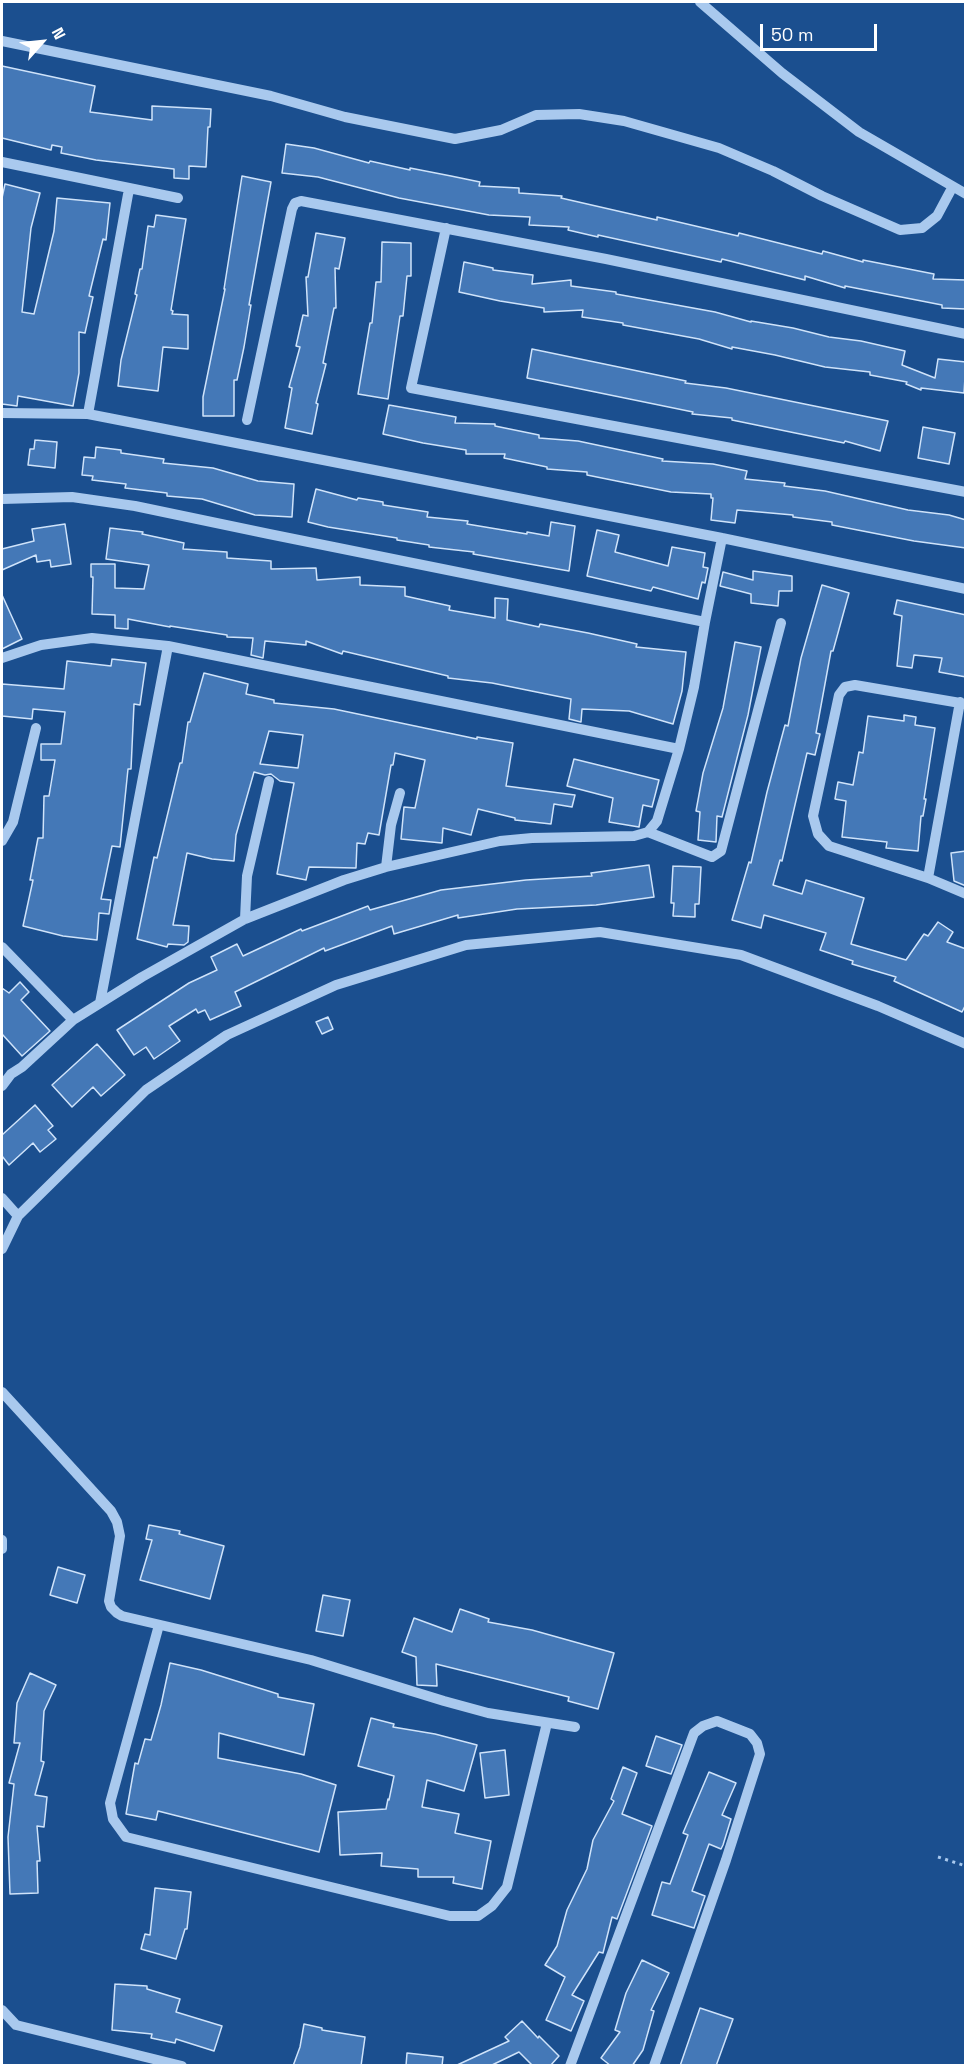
<!DOCTYPE html>
<style>
body{margin:0}
#map{position:relative;width:967px;height:2067px;overflow:hidden;background:#1b4f8f;font-family:"Space Grotesk",sans-serif}
canvas{display:block}
.frame{position:absolute;inset:0;border:3px solid #fff;pointer-events:none}
.north{position:absolute;left:12px;top:12px;width:60px;height:60px;-webkit-text-stroke:4px #1b4f8f;paint-order:stroke;rotate:63deg;font-size:16px;font-weight:700;line-height:24px;text-align:center;color:#fff}
.north::after{content:'';display:block;margin:auto;width:21px;height:27px;background:#fff;clip-path:polygon(50% 0,100% 100%,50% 72%,0 100%)}
.scale{position:absolute;left:760px;top:24px;width:117px;height:27px;box-sizing:border-box;border:3px solid #fff;border-top:0;padding-left:8px;font-size:18px;line-height:21px;white-space:nowrap;color:#fff;-webkit-text-stroke:4px #1b4f8f;paint-order:stroke}
</style>
<div id="map">
<canvas width="967" height="2067"></canvas>
<div class="frame"></div>
<div class="north">N</div>
<div class="scale">50 m</div>
</div>
<script>
const ctx = document.querySelector('canvas').getContext('2d');
ctx.lineJoin = 'round';
function paint(path, color) {
  ctx.fillStyle = color;
  ctx.fill(path, 'evenodd');
}
function toPath(rows) {
  const path = new Path2D();
  for (const r of rows) {
    path.moveTo(r[0], r[1]);
    for (let i = 2; i < r.length; i += 2) path.lineTo(r[i], r[i + 1]);
  }
  return path;
}
function stroke(path, color, width, dash) {
  ctx.strokeStyle = color;
  ctx.lineWidth = width;
  ctx.lineCap = dash ? 'butt' : 'round';
  ctx.setLineDash(dash || []);
  ctx.stroke(path);
}
const building = toPath([
 [2,66,95,86,90,112,152,120,152,106,211,109,210,127,208,127,206,167,189,166,189,179,174,178,174,169,96,160,61,153,62,147,52,145,51,150,2,138,2,66],
 [286,144,314,148,369,163,370,161,410,170,410,168,451,176,480,182,479,186,519,188,519,193,562,196,561,198,657,220,657,217,738,236,739,233,822,254,823,251,863,262,863,260,934,274,933,279,966,280,966,309,942,308,942,305,845,286,845,288,805,276,805,280,722,259,721,262,598,235,598,237,568,230,569,227,529,225,530,217,489,215,399,198,318,177,282,173,286,144],
 [242,176,271,182,249,305,251,305,244,347,237,380,234,380,234,416,203,416,203,397,225,289,224,289,242,176],
 [5,184,40,193,31,228,22,312,34,314,54,231,57,198,110,203,106,240,103,239,89,296,93,297,85,333,79,332,79,373,73,406,18,396,17,406,2,404,2,198,5,184],
 [156,215,186,219,171,310,173,311,172,314,188,315,188,349,163,347,158,391,118,386,121,360,137,295,135,294,140,269,142,269,148,226,154,227,156,215],
 [316,233,345,238,339,269,335,268,336,308,334,308,323,363,326,364,316,403,318,404,312,434,285,428,292,388,289,387,300,347,296,346,303,315,308,316,306,277,308,277,316,233],
 [382,242,411,243,411,276,407,276,403,316,400,316,388,399,358,394,370,323,372,323,376,282,381,282,382,242],
 [464,262,493,268,493,270,533,275,532,284,571,280,571,286,616,292,616,294,715,312,751,322,751,321,793,328,829,337,861,341,905,351,902,365,935,378,938,359,966,362,964,393,921,388,921,390,906,384,907,382,870,375,870,372,825,367,775,355,732,347,732,349,699,339,623,325,623,323,582,317,583,310,544,312,544,308,500,301,459,292,464,262],
 [532,349,686,381,685,383,726,388,888,421,880,451,845,441,844,443,732,420,732,418,692,414,693,412,527,378,532,349],
 [389,405,456,417,455,423,495,424,495,426,539,435,539,438,578,441,663,459,662,461,713,464,747,471,745,479,785,483,784,486,825,491,908,510,949,515,966,520,966,548,914,541,832,525,832,522,793,517,793,515,737,510,735,523,711,520,713,498,711,498,711,494,671,492,587,475,587,472,547,469,547,467,504,458,505,454,466,454,466,450,423,443,383,434,389,405],
 [923,427,955,433,949,464,918,458,923,427],
 [35,440,57,442,55,468,28,465,30,449,34,449,35,440],
 [96,447,121,450,121,453,164,459,163,463,213,468,258,481,294,484,292,517,255,515,202,499,167,496,167,493,125,488,126,484,92,480,93,476,82,475,84,457,95,458,96,447],
 [316,489,357,500,358,498,383,502,383,505,428,512,427,517,468,521,467,524,527,534,527,532,549,536,551,522,575,526,569,571,473,554,474,552,429,547,429,545,397,540,397,538,328,527,308,522,316,489],
 [65,524,71,564,51,567,50,560,37,562,36,555,2,570,2,549,34,541,32,529,65,524],
 [110,528,143,532,142,534,184,543,183,549,227,552,227,558,271,561,271,569,316,568,317,580,360,577,360,585,405,587,405,596,450,606,449,610,495,618,495,598,508,599,507,620,539,627,540,624,588,633,637,644,636,647,686,652,682,691,673,724,629,711,582,709,581,722,569,719,571,699,492,683,448,678,448,676,343,651,342,654,306,641,306,645,265,641,263,658,251,655,253,638,227,637,227,635,170,626,170,627,128,619,128,629,115,628,115,615,92,614,93,577,91,577,91,564,115,564,115,588,144,589,149,565,106,559,110,528],
 [597,530,619,535,615,552,668,566,672,547,705,553,703,567,708,568,705,583,702,582,698,599,653,587,651,591,587,576,597,530],
 [753,571,792,576,792,591,779,591,778,606,751,603,751,594,720,586,723,572,753,580,753,571],
 [822,585,849,593,833,651,831,651,816,733,820,734,815,755,807,753,782,861,780,860,773,885,802,894,806,880,864,898,851,944,906,960,924,934,928,936,938,922,953,932,947,942,966,949,966,1004,962,1012,894,981,896,977,852,964,853,961,820,950,826,933,764,915,761,928,732,920,749,862,751,863,767,792,785,725,788,726,801,658,822,585],
 [2,595,22,639,2,649,2,595],
 [897,600,966,615,966,677,939,672,942,658,914,655,912,668,897,666,902,616,894,614,897,600],
 [735,642,761,647,748,715,722,817,717,816,716,842,698,840,700,812,696,811,703,773,723,708,735,642],
 [112,659,146,663,140,705,134,704,131,769,128,769,120,847,112,846,101,899,111,900,109,914,99,913,97,940,63,936,23,926,33,880,30,880,38,838,43,838,44,796,49,796,55,760,41,760,41,744,61,744,65,712,33,709,32,719,2,716,2,684,64,689,67,661,111,666,112,659],
 [204,673,248,684,246,694,274,700,274,703,334,709,477,739,477,737,513,743,506,786,575,795,572,807,554,804,551,824,515,820,515,818,478,809,471,835,443,828,442,843,401,839,404,807,415,808,425,760,395,753,393,765,391,765,379,835,368,833,365,844,357,843,356,868,309,867,306,880,277,874,294,783,280,781,271,774,265,775,254,772,236,835,234,861,212,859,187,853,173,925,189,926,188,942,184,945,168,944,167,947,137,939,154,857,157,858,180,763,182,763,188,722,190,722,204,673],
 [269,731,303,735,298,768,260,764,269,731],
 [904,715,916,717,915,725,935,728,924,799,926,799,923,816,921,816,918,851,886,848,887,842,842,837,846,801,835,799,838,782,853,785,859,752,863,753,868,716,904,721,904,715],
 [574,759,659,780,652,807,643,805,639,827,609,822,613,798,567,786,574,759],
 [966,851,966,886,954,881,951,853,966,851],
 [649,865,654,897,596,905,517,909,458,918,458,915,394,934,392,926,325,951,324,948,235,992,241,1006,210,1020,205,1010,198,1013,196,1009,169,1026,180,1041,154,1059,146,1047,134,1055,117,1030,189,983,217,970,211,957,237,944,243,956,301,929,302,931,368,906,370,910,441,890,526,880,592,876,591,873,649,865],
 [673,866,701,867,699,904,695,904,695,917,673,916,674,903,671,903,673,866],
 [20,982,29,992,21,1000,50,1031,22,1056,2,1034,2,988,9,993,20,982],
 [328,1017,333,1029,322,1034,316,1022,328,1017],
 [97,1044,125,1075,101,1096,93,1087,72,1107,52,1085,97,1044],
 [35,1105,53,1126,48,1130,56,1139,40,1152,33,1143,9,1165,2,1156,2,1135,35,1105],
 [149,1525,180,1531,179,1534,224,1546,210,1599,140,1580,152,1540,146,1539,149,1525],
 [58,1567,85,1575,77,1603,50,1595,58,1567],
 [323,1595,350,1600,343,1636,316,1631,323,1595],
 [460,1609,489,1619,488,1622,532,1630,614,1653,598,1709,568,1701,569,1697,436,1664,437,1686,417,1685,416,1657,402,1652,414,1618,452,1632,460,1609],
 [170,1663,201,1670,278,1694,278,1697,314,1704,304,1755,219,1733,218,1758,301,1774,336,1785,319,1852,158,1811,156,1820,126,1814,135,1763,138,1764,145,1739,151,1740,161,1705,170,1663],
 [30,1673,56,1685,44,1711,41,1761,44,1762,35,1795,47,1797,44,1827,37,1826,40,1861,37,1861,38,1893,10,1894,8,1837,14,1784,9,1783,20,1743,14,1743,17,1703,30,1673],
 [371,1718,394,1724,393,1727,435,1734,477,1745,464,1791,427,1780,422,1807,459,1814,455,1833,491,1841,482,1889,453,1883,454,1877,418,1877,418,1869,381,1866,382,1853,340,1855,338,1812,386,1809,388,1799,389,1800,394,1776,358,1766,371,1718],
 [656,1736,682,1745,671,1774,646,1766,656,1736],
 [505,1750,509,1795,485,1798,480,1753,505,1750],
 [623,1767,637,1773,622,1814,652,1826,617,1919,612,1917,603,1953,599,1952,572,1995,584,2001,571,2031,546,2020,565,1977,545,1965,557,1946,567,1910,587,1869,593,1840,614,1801,611,1799,623,1767],
 [709,1772,736,1783,722,1815,731,1819,723,1845,721,1849,709,1844,692,1891,705,1896,694,1928,652,1915,662,1882,670,1884,688,1835,683,1833,709,1772],
 [155,1888,191,1892,187,1929,185,1929,176,1959,141,1949,145,1934,150,1935,155,1888],
 [642,1960,669,1973,651,2010,654,2011,643,2050,632,2066,611,2066,601,2058,620,2032,615,2030,626,1993,642,1960],
 [115,1984,147,1986,147,1989,180,1999,176,2012,222,2026,214,2051,176,2039,175,2043,151,2038,152,2034,112,2030,115,1984],
 [700,2008,733,2019,716,2066,680,2066,700,2008],
 [522,2021,538,2038,539,2036,559,2056,550,2066,533,2066,519,2052,490,2066,455,2066,509,2041,505,2037,522,2021],
 [304,2024,322,2028,322,2030,365,2037,361,2066,293,2066,300,2047,304,2024],
 [407,2053,443,2057,442,2066,406,2066,407,2053]
]);
const path = toPath([
 [938,1857,966,1866]
]);
const minor = toPath([
 [700,2,782,73,859,132,966,194],
 [2,41,271,96,345,117,455,139,501,130,536,115,579,114,624,121,719,148,773,171,822,196,900,230,922,228,937,216,952,188],
 [2,162,178,198],
 [446,228,411,388,966,492],
 [2,413,88,414,722,538,966,589],
 [88,414,129,189],
 [247,420,292,209,295,203,301,201,606,259,966,334],
 [2,499,72,497,135,506,269,534,705,622],
 [2,658,41,645,92,638,168,646,679,749],
 [966,704,855,685,845,687,839,695,813,816,818,834,829,846,928,878,966,894],
 [648,832,712,857,721,851,781,623],
 [2,841,13,822,36,728],
 [386,867,391,825,400,793],
 [928,878,960,702],
 [245,919,247,876,269,781],
 [2,947,73,1020],
 [100,1003,168,646],
 [2,1086,11,1074,22,1067,73,1020,142,977,245,919,344,880,386,867,500,841,532,838,634,836,648,832,657,821,679,749,694,687,705,622,722,538],
 [2,1198,18,1216],
 [2,1249,18,1216,146,1090,227,1035,336,985,466,945,600,932,741,955,878,1006,966,1044],
 [2,1392,111,1511,117,1522,120,1536,109,1601,111,1607,117,1613,122,1616,311,1660,444,1701,488,1713,575,1727],
 [2,1549,2,1540],
 [159,1625,110,1803,113,1819,126,1837,450,1916,478,1916,492,1906,507,1887,547,1723],
 [2,2010,16,2025,182,2066],
 [570,2066,694,1733,703,1726,717,1721,750,1734,757,1743,760,1754,726,1860,654,2066]
]);
paint(building, '#4478b7');
stroke(building, '#cfe3fa', 1.5);
stroke(path, '#a9c9ee', 3, [3, 4.5]);
stroke(minor, '#a9c9ee', 10);
</script>
